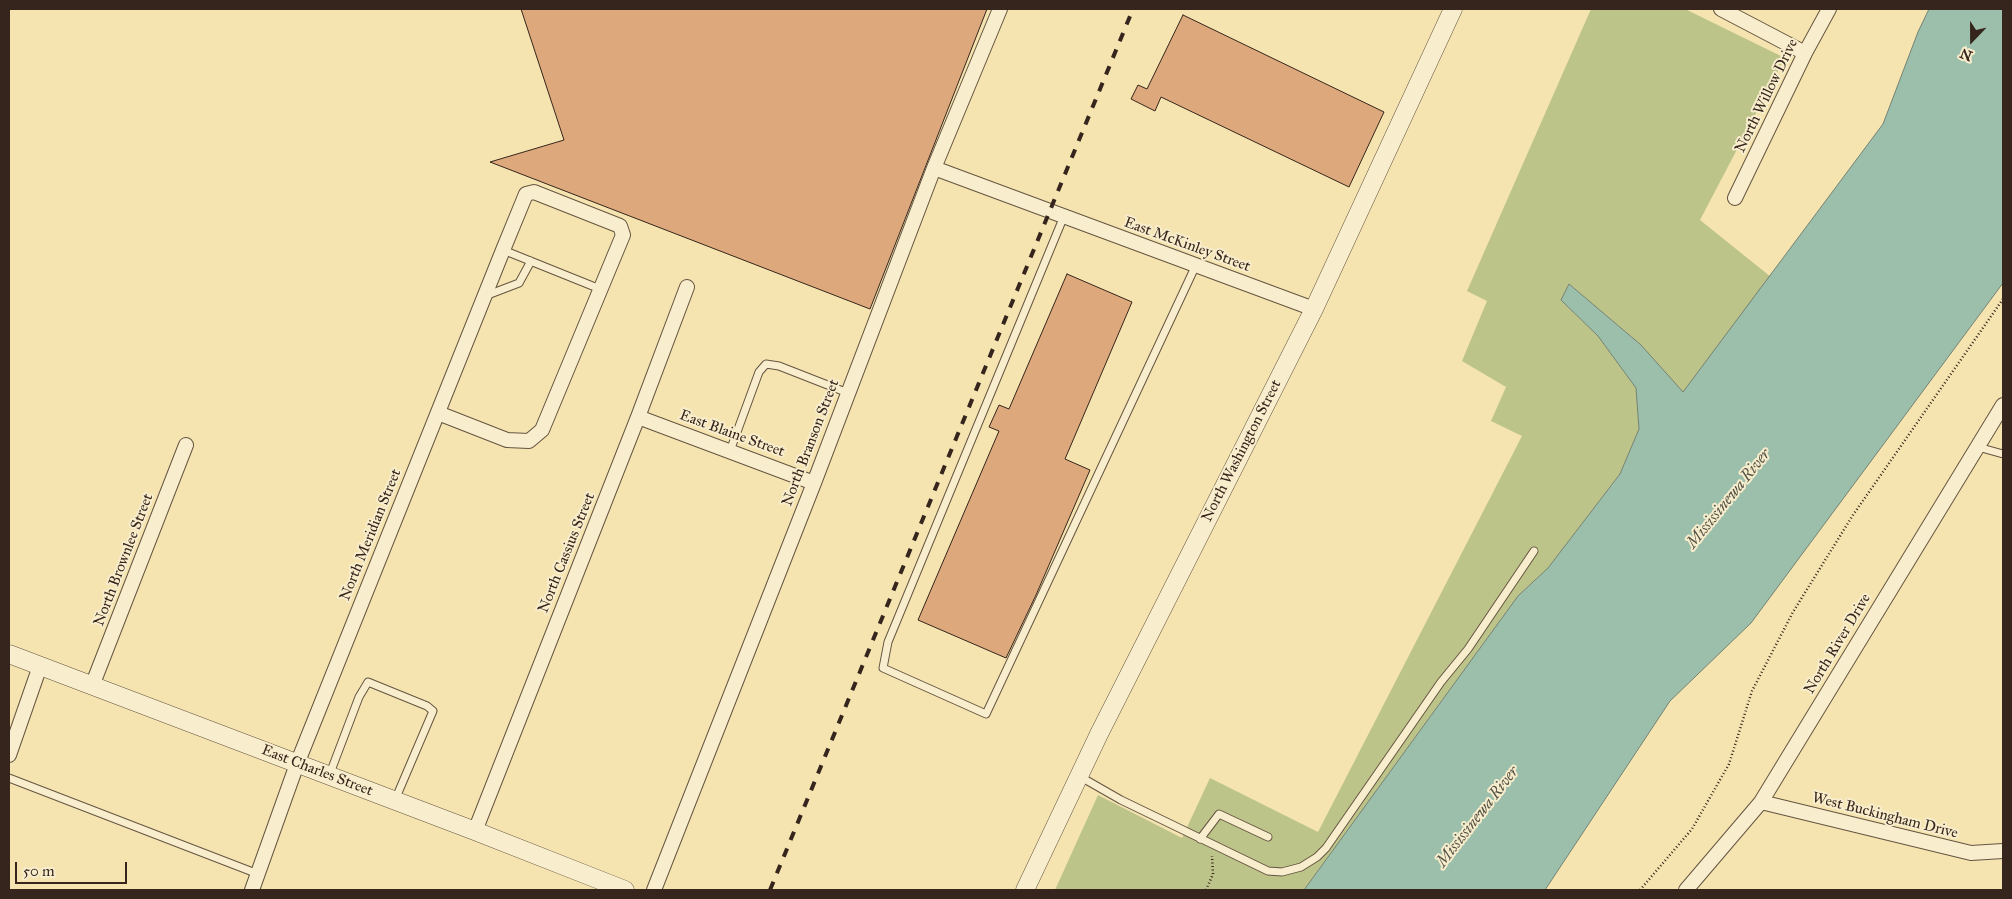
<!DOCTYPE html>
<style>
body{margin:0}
#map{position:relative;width:2012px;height:899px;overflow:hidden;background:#f5e4b0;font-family:"IM FELL Great Primer",serif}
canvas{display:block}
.frame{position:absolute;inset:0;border:10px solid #35251c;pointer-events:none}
.north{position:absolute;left:1947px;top:15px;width:50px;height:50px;-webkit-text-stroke:4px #f8edcc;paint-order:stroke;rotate:202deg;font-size:14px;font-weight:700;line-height:20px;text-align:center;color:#35251c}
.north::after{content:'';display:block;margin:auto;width:18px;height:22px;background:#35251c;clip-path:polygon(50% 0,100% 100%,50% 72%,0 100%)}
.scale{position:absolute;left:15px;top:862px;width:112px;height:22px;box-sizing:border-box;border:2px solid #35251c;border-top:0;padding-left:6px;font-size:15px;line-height:18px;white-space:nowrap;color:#35251c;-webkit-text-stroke:4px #f8edcc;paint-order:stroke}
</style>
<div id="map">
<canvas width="2012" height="899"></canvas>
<div class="frame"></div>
<div class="north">N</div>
<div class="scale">50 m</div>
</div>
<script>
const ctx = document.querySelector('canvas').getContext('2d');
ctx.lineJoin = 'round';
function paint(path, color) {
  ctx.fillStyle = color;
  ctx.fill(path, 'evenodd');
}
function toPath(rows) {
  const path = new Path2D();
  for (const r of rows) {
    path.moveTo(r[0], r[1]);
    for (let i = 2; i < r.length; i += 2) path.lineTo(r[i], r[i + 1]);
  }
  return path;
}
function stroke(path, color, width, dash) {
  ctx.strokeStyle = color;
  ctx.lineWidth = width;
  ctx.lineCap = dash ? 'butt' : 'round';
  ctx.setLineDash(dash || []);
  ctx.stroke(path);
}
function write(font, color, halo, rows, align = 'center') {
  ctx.font = font + ' "IM FELL Great Primer",serif';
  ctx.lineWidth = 4;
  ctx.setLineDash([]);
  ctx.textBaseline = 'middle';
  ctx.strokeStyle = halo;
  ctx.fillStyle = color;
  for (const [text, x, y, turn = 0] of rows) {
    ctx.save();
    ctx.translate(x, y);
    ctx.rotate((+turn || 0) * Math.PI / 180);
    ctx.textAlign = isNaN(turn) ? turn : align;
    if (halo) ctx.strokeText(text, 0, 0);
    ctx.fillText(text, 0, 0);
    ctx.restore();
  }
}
const green = toPath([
 [1591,9,1685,9,1785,58,1700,220,1771,277,1683,393,1641,345,1569,284,1561,300,1598,336,1636,388,1639,429,1620,474,1548,568,1518,596,1304,890,1055,890,1098,795,1182,838,1210,778,1318,832,1522,436,1491,421,1506,387,1462,361,1487,301,1467,291]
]);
const water = toPath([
 [1929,9,2003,9,2003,283,1751,623,1670,701,1545,890,1304,890,1518,596,1548,568,1620,474,1639,429,1636,388,1598,336,1561,300,1569,284,1641,345,1683,392,1883,124,1918,32,1929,9]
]);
const building = toPath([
 [521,9,987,9,870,309,490,162,564,140,521,9],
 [1183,15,1384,112,1349,187,1161,97,1155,111,1131,99,1138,85,1147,89,1183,15],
 [1067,274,1132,302,1065,459,1090,470,1036,595,1006,658,918,620,999,431,989,427,999,405,1009,409,1067,274]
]);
const path = toPath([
 [1206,890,1213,874,1212,856],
 [1640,890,1692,829,1729,764,1752,691,1793,612,1853,515,2003,299]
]);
const service = toPath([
 [1064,216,888,642,883,668,986,714,1196,265],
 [503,250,600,289],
 [485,296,519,283,531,261],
 [1978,447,2003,454],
 [730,451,759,372,766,364,779,366,848,393],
 [329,776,359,697,368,682,427,706,433,711,395,800],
 [1079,776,1121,800,1268,871,1282,872,1301,867,1317,857,1326,848,1441,682,1468,649,1534,551],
 [9,778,258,874],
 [1200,839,1219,814,1268,837]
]);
const minor = toPath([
 [1721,9,1805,53],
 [934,168,1314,309],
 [1735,198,1805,53,1829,9],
 [638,417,814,483],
 [92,686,186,445],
 [9,755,40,666],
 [1761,802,1971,853,2003,851],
 [475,831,638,417,687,287],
 [252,890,297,764,503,250,526,194,534,192,620,226,623,235,542,430,529,441,507,440,438,413],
 [654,890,814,483,934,168,1000,9],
 [1686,890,1761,802,2003,405]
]);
const tertiary = toPath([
 [9,654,475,831,625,890],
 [1025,890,1099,734,1314,309,1453,9]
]);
const rail = toPath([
 [770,890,1133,9]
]);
const streetNames = [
 ["North Willow Drive",1767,96,-64],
 ["East McKinley Street",1187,245,20],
 ["East Blaine Street",732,434,20],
 ["North Branson Street",811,443,-69],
 ["North Washington Street",1242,451,-63],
 ["North Meridian Street",371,535,-68],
 ["North Cassius Street",567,553,-68],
 ["North Brownlee Street",124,560,-69],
 ["North River Drive",1838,644,-59],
 ["East Charles Street",317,771,21],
 ["West Buckingham Drive",1885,816,14]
];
const waterNames = [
 ["Mississinewa River",1729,499,-51],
 ["Mississinewa River",1478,817,-52]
];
paint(green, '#bdc48a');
paint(water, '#9cbfac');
stroke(water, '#738172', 1);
paint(building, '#dda87b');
stroke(building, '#35251c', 1);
stroke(service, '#655541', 9);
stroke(minor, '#655541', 16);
stroke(tertiary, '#655541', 19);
stroke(path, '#35251c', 2.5, [1, 2.5]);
stroke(service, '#f8edcc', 7);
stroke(minor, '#f8edcc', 14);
stroke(tertiary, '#f8edcc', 18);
stroke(rail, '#35251c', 4, [9, 9]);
write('15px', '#35251c', '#f8edcc', streetNames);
write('italic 16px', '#545347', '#f8edcc', waterNames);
</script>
